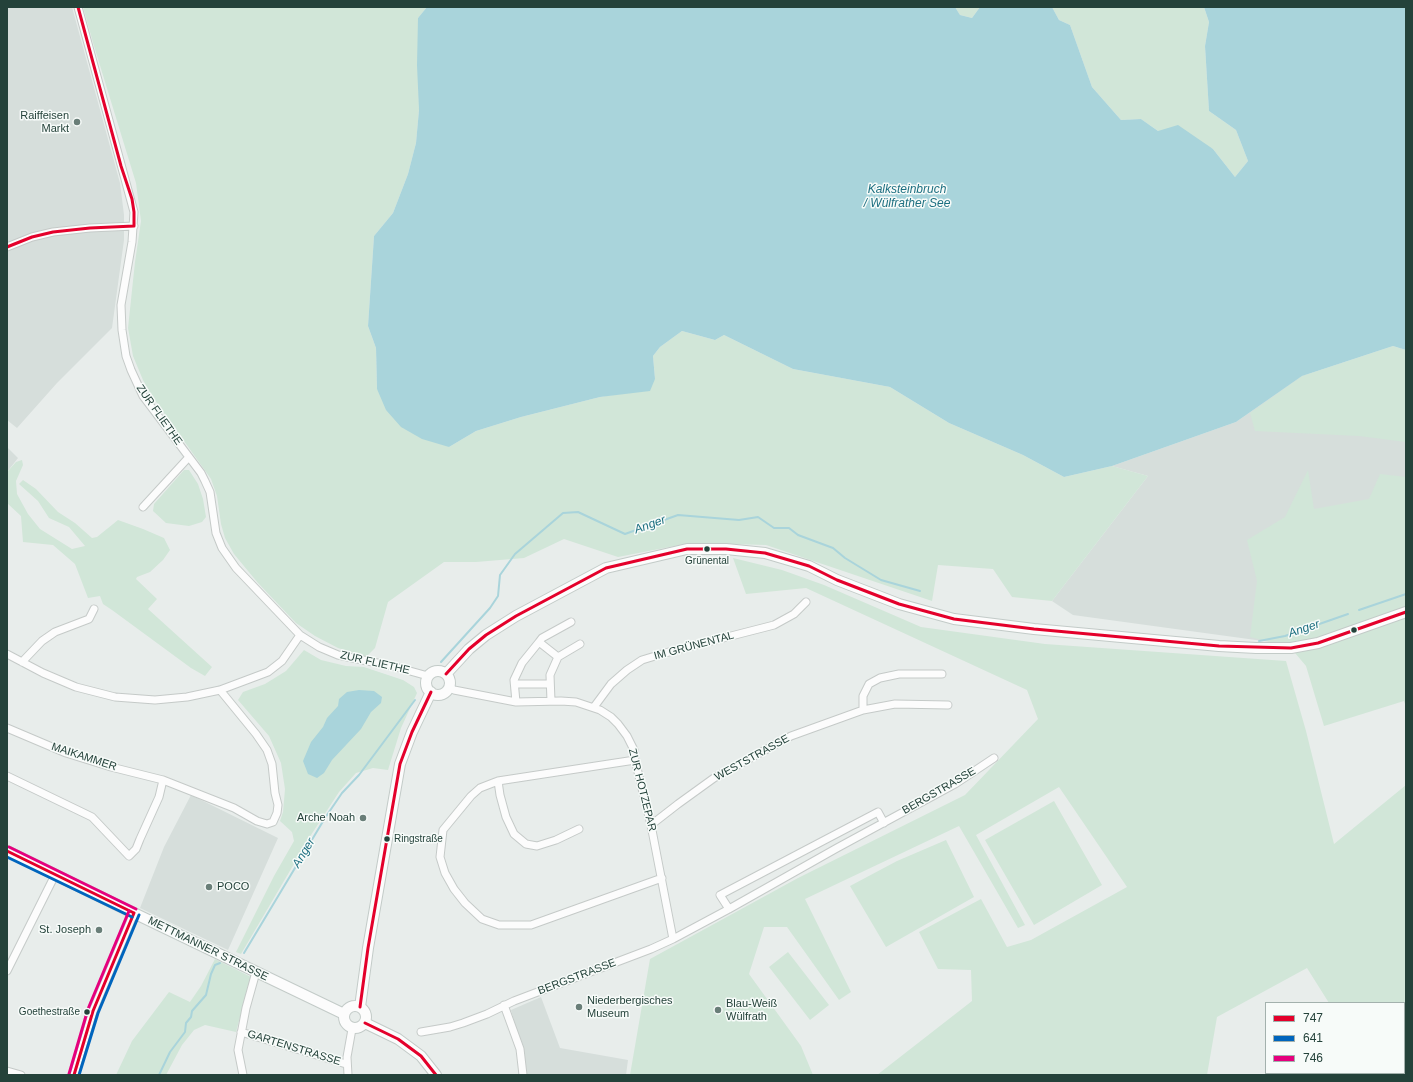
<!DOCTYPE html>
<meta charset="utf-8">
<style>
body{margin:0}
#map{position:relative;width:1413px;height:1082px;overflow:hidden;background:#e8edeb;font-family:Helvetica,sans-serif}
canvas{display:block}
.frame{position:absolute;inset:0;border:8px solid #24423a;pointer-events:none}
.legend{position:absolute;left:1265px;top:1002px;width:140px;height:72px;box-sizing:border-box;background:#f7fbf9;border:1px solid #a3b1ad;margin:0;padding:5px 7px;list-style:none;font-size:12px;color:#24423a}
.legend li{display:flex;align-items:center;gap:8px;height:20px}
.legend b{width:20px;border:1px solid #a3b1ad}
</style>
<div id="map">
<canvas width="1413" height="1082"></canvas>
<div class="frame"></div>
<ul class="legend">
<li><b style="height:5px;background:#e4002b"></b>747</li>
<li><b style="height:5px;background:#0065bd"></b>641</li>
<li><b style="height:5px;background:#e5007d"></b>746</li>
</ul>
</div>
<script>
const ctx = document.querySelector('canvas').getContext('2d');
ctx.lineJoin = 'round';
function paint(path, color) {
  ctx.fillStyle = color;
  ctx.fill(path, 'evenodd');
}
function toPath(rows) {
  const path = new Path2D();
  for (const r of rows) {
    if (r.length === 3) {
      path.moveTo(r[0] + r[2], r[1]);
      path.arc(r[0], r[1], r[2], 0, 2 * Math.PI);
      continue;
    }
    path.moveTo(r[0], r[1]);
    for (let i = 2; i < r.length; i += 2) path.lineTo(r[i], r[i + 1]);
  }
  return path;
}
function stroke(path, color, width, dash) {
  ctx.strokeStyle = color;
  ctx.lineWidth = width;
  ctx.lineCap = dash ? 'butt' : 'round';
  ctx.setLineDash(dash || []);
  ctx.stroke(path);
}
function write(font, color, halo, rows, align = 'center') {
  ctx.font = font + ' Helvetica,sans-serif';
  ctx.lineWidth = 3;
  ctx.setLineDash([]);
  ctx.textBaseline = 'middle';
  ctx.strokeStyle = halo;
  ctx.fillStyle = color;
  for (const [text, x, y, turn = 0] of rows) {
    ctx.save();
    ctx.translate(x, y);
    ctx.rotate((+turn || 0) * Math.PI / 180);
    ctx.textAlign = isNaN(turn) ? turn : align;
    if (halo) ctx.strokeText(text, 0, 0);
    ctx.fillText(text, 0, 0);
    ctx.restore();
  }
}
const built = toPath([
 [7,7,72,7,120,183,124,215,124,240,112,328,57,383,17,428,7,420],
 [1406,350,1406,602,1285,644,1073,615,1052,601,1148,476,1112,466,1236,422,1302,376],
 [7,447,18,458,7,472],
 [191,795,278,838,228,950,140,908,164,847],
 [541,997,560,1048,628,1060,626,1075,526,1075,524,1058,511,1010]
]);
const green = toPath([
 [83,7,427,7,418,18,419,110,416,143,408,174,393,213,374,236,368,326,376,348,377,389,449,447,476,431,521,417,600,397,624,393,655,379,653,356,660,347,682,331,715,340,724,335,793,369,890,387,949,423,1023,455,1064,477,1112,466,1148,476,1052,601,1012,597,993,569,938,565,932,601,766,545,690,543,618,557,564,539,524,558,476,562,444,562,388,602,375,648,366,657,338,648,315,636,296,623,258,583,234,554,225,538,221,524,217,496,211,479,152,396,143,380,133,356,128,328,135,262,141,221,136,183,94,46],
 [955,7,980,7,972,18,960,15],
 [1052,7,1204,7,1209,22,1205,46,1209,111,1236,130,1248,161,1235,177,1213,149,1158,131,1141,119,1121,120,1092,87,1070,25,1059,20],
 [1393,346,1406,350,1406,442,1359,436,1255,431,1250,413,1302,376],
 [22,460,23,465,16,481,17,494,28,514,40,529,72,549,85,546,69,527,49,518,38,501,19,484,23,480,36,489,58,512,75,523,92,538,97,537,118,520,143,529,164,538,170,550,163,560,150,572,137,577,136,579,157,599,148,609,212,667,205,676,191,668,112,610,103,604,100,596,88,598,75,564,53,545,23,542,21,516,7,503,7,472,16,462],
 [184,470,189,470,198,484,203,499,206,517,202,522,189,526,166,523,153,511,154,504],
 [1308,470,1314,509,1369,499,1380,474,1406,477,1406,707,1404,701,1324,726,1306,666,1290,647,1250,637,1257,581,1247,540,1285,517],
 [733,558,782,570,824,585,921,627,1045,644,1286,661,1306,731,1334,844,1406,785,1406,1075,1372,1075,1371,1073,1404,1073,1404,1003,1329,1003,1307,968,1217,1017,1207,1075,877,1075,972,1001,971,970,938,969,919,932,981,899,1007,947,1031,940,1127,887,1059,787,976,835,1025,925,1018,928,959,826,805,899,851,992,839,1000,787,927,764,927,749,974,801,1046,813,1075,630,1075,650,959,798,878,965,795,1038,719,1027,690,806,588,746,594],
 [304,650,321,660,346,666,364,667,403,680,414,687,417,693,401,728,388,770,373,768,356,773,339,792,311,835,241,954,236,952,274,876,294,841,292,832,280,821,283,812,285,789,281,763,269,736,238,700,243,692,265,684,286,671],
 [1054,801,1102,885,1034,925,985,840],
 [946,840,974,897,886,947,850,886,897,861],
 [788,952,829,1005,810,1020,769,967],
 [215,959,251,977,236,1032,205,1025,194,1030,182,1045,166,1075,116,1075,132,1041,169,992,190,1002,201,986]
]);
const water = toPath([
 [427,7,955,7,960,15,972,18,980,7,1052,7,1059,20,1070,25,1092,87,1121,120,1141,119,1158,131,1178,125,1213,149,1235,177,1248,161,1236,130,1209,111,1205,46,1209,22,1204,7,1406,7,1406,350,1393,346,1302,376,1236,422,1112,466,1064,477,1023,455,949,423,890,387,793,369,724,335,715,340,682,331,660,347,653,356,655,379,650,391,600,397,521,417,476,431,449,447,422,439,401,427,386,410,377,389,376,348,368,326,374,236,393,213,408,174,416,143,419,110,417,65,418,18],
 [359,690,374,691,382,697,381,703,371,712,361,729,332,760,324,773,317,778,308,774,303,761,311,742,323,727,327,718,338,706,339,699,347,692]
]);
const stream = toPath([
 [1359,610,1406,594],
 [1259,641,1285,636,1348,614],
 [441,662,490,608,498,596,500,575,515,554,563,513,578,512,625,534,678,515,739,520,758,517,774,528,789,528,798,535,833,548,845,558,881,580,920,591],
 [244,953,325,818,342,793,359,775,415,700],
 [159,1075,170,1052,185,1032,186,1023,191,1017,192,1011,206,995,211,974,215,965,220,963]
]);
const street = toPath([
 [78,7,134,212,132,242,121,305,122,330,126,356,131,370,143,396,201,473,205,481,210,492,216,533,222,548,236,568,300,635,319,647,338,655,392,666,428,676],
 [7,247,32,237,53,232,90,228,134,226],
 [143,507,189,457],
 [539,642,542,638,571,622],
 [7,654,43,673,76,687,115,697,155,700,187,697,220,690,268,672,282,661,300,635],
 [558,657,580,644],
 [22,662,42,641,55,632,89,619,94,609],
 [515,684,550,684],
 [449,687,454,690,516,702,561,701,576,702,600,710,611,717,618,724,627,736,634,750,635,760,651,825,673,939],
 [516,702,514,680,522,663,539,642,558,657,550,675,551,701],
 [594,707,611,684,627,670,642,660,665,653,774,625,794,614,806,602],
 [863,710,863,696,869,684,880,678,899,674,942,674],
 [7,728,66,753,111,767,163,780,234,808,257,821,267,824,273,822,277,813,278,805,275,793,272,764,267,750,256,734,220,690],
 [635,760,498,781,480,788,471,796,443,830,440,857,445,873,454,889,465,903,482,919,499,925,531,925,662,878],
 [7,776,92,817,129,856,136,849,140,839,159,797,163,780],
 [498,781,500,795,506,817,514,834,526,844,537,846,556,840,579,829],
 [651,825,678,804,714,778,791,736,863,710,895,704,948,705],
 [729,909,720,895,878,812,884,823],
 [7,971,55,875],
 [504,1005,520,1049,523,1075],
 [241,1032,346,1064],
 [421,1032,450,1027,463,1023,487,1014,514,1001,651,949,673,939,729,909,837,848,955,784,994,758],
 [7,1071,21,1075],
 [74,1075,93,1011,134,913],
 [243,1075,238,1050,246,1008,256,972],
 [348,1075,347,1057,352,1029]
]);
const secondary = toPath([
 [438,683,12],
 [446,674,469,649,486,635,516,616,606,568,687,549,726,549,765,553,809,566,837,580,899,604,954,619,1034,629,1219,646,1256,648,1291,648,1318,643,1406,612],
 [7,851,117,905,344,1014],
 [355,1017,11],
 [360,1007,368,948,400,764,412,732,431,692],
 [365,1023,398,1039,421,1056,436,1075]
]);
const bus1 = toPath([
 [78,7,121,166,132,199,134,212,134,226],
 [7,247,32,237,53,232,90,228,134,226],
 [446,674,469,649,486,635,516,616,606,568,687,549,726,549,765,553,809,566,837,580,899,604,954,619,1034,629,1219,646,1291,648,1318,643,1406,612],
 [7,851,134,913],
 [360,1007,368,948,400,764,412,732,431,692],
 [365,1023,398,1039,421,1056,436,1075],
 [74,1075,93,1011,134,913]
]);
const bus2 = toPath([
 [7,857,132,917],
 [79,1075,98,1013,139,915]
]);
const bus3 = toPath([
 [9,847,136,909],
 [69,1074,88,1009,129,911]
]);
const markers = [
 [77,122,4,"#697e78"],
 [707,549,3.5,"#24423a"],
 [1354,630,3.5,"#24423a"],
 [363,818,4,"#697e78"],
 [387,839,3.5,"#24423a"],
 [209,887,4,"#697e78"],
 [99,930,4,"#697e78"],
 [579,1007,4,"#697e78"],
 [718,1010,4,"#697e78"],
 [87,1012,3.5,"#24423a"]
];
const busNames = [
 ["Grünental",707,561],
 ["Ringstraße",394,839,"left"],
 ["Goethestraße",80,1012,"right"]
];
const poiNames = [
 ["Raiffeisen",69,116],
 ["Markt",69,129],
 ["Arche Noah",355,818],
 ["POCO",217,887,"left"],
 ["St. Joseph",91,930],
 ["Niederbergisches",587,1001,"left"],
 ["Museum",587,1014,"left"],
 ["Blau-Weiß",726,1004,"left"],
 ["Wülfrath",726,1017,"left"]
];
const streetNames = [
 ["ZUR FLIETHE",159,415,55],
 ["IM GRÜNENTAL",694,646,-15],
 ["ZUR FLIETHE",375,663,13],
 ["MAIKAMMER",84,757,18],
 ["WESTSTRASSE",752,758,-29],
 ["ZUR HOTZEPAR",642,790,76],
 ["BERGSTRASSE",939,791,-30],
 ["METTMANNER STRASSE",208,949,26],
 ["BERGSTRASSE",577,977,-21],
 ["GARTENSTRASSE",294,1048,17]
];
const waterNames = [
 ["Kalksteinbruch",907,190],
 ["/ Wülfrather See",907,204],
 ["Anger",650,525,-20],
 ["Anger",1304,629,-19],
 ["Anger",304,853,-59]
];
paint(built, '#d6dedb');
paint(green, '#d1e6d8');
paint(water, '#a9d4db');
stroke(stream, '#a9d4db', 2);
stroke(street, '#c5cac8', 9);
stroke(secondary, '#c3cbc8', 12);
stroke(street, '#fcfcfc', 7);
stroke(secondary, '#fcfcfc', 10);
stroke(bus1, '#e4002b', 3);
stroke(bus2, '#0065bd', 3);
stroke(bus3, '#e5007d', 3);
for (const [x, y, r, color] of markers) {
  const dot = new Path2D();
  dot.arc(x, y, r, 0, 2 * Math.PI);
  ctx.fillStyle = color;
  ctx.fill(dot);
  stroke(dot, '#f7fbf9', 1.5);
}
write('10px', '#24423a', '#f7fbf9', busNames);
write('11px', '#24423a', '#f7fbf9', poiNames, 'right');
write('11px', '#24423a', '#f7fbf9', streetNames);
write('italic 12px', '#1c6f80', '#f7fbf9', waterNames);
</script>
